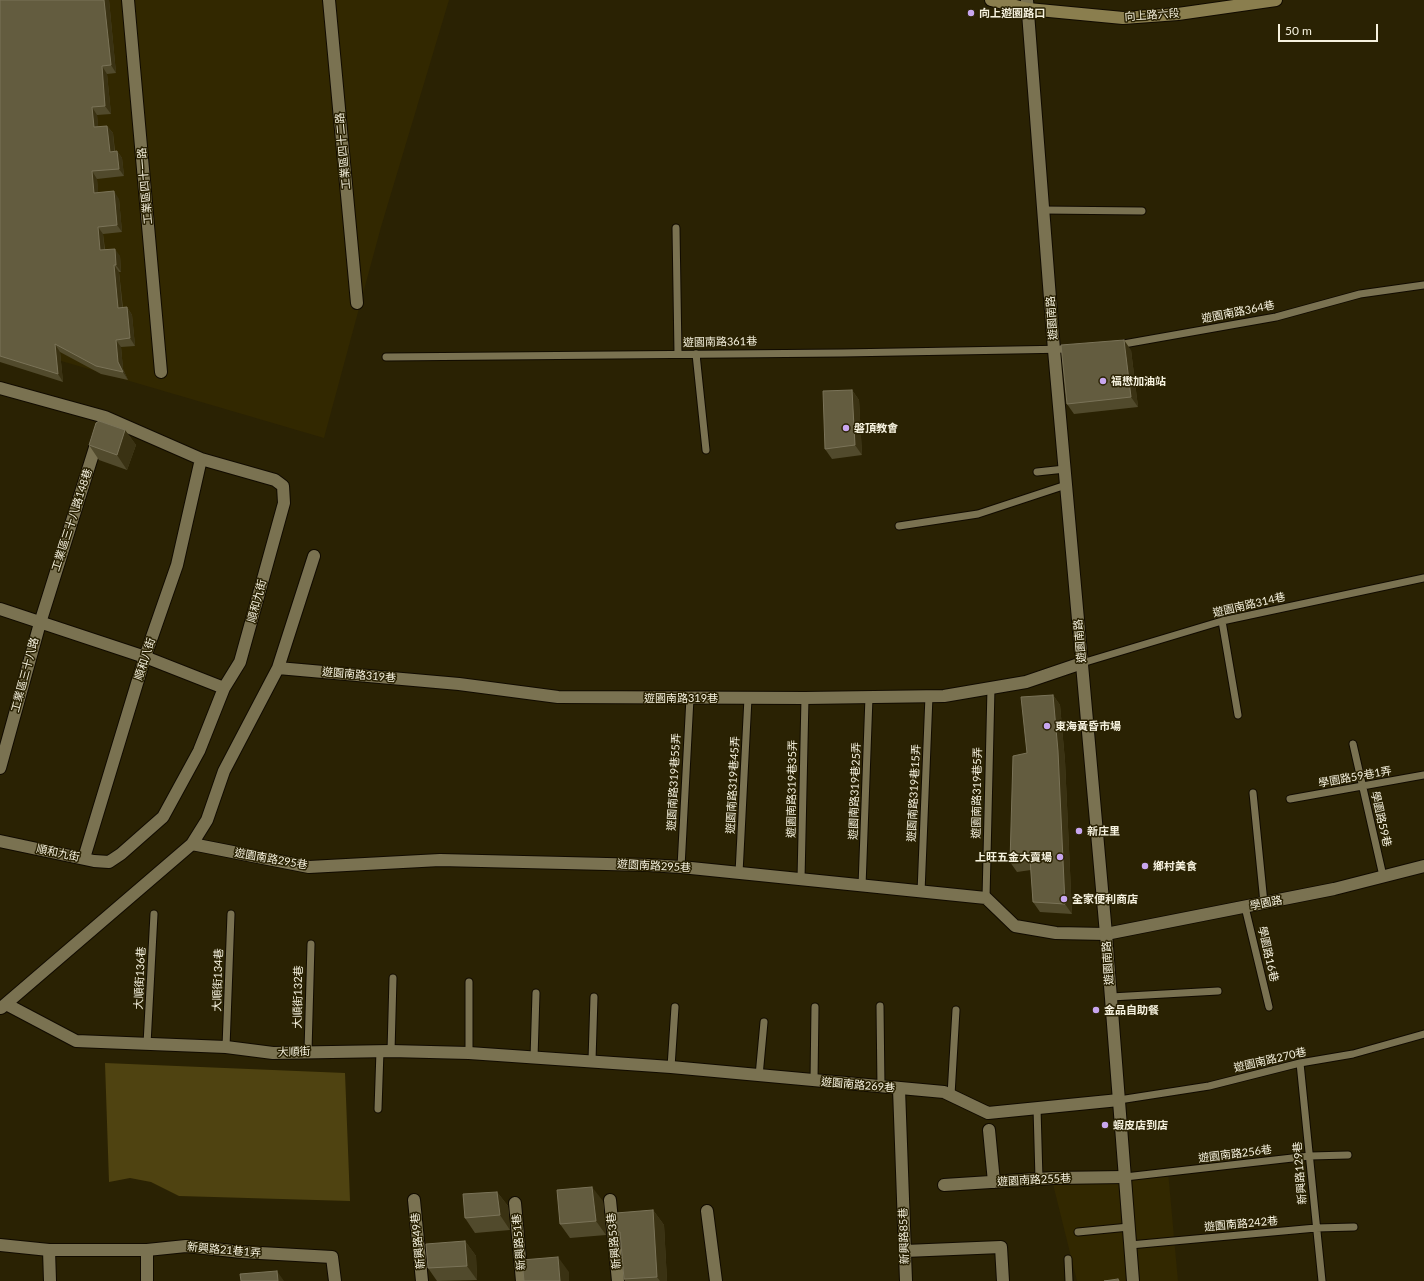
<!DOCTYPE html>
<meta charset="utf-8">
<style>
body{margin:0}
#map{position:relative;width:1424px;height:1281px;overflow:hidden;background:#2a2203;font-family:Lato,sans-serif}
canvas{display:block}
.scale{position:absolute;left:1278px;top:24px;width:100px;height:18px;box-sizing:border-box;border:2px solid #f6f2df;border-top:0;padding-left:5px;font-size:12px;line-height:14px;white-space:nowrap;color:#f6f2df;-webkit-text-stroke:3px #2a2203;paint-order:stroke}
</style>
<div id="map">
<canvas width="1424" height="1281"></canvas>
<div class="scale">50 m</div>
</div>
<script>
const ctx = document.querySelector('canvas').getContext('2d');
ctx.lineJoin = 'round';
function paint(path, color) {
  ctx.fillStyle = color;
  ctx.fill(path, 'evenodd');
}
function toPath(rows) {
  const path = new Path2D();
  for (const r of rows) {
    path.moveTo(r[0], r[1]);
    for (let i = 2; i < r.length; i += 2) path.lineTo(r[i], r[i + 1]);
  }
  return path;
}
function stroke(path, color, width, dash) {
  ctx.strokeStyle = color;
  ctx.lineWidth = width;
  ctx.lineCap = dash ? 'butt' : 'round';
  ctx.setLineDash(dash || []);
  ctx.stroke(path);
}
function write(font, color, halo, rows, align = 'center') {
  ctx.font = font + ' Lato,"Noto Sans TC",sans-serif';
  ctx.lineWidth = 3;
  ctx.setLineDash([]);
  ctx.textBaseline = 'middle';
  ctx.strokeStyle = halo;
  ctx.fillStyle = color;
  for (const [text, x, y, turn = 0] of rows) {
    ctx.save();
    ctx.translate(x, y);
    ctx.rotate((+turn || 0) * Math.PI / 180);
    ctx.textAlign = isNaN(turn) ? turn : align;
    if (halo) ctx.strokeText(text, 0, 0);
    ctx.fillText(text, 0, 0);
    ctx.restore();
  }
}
const built = toPath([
 [0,0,449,0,381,227,324,438,0,343],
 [1168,1171,1178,1281,1077,1281,1052,1180]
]);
const green = toPath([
 [105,1063,345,1073,350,1201,179,1196,151,1182,130,1178,109,1182]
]);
const service = toPath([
 [1043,210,1142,211],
 [676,228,678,354],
 [1118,345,1276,317,1360,294,1424,285],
 [696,354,706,450],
 [386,357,842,353,1070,349],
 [1037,472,1065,469],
 [899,526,978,514,1066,485],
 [1222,621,1238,715],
 [1082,663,1222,621,1424,578],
 [1353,744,1383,876],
 [1253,793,1264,903],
 [1290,799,1424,775],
 [681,867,690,698],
 [739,873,748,698],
 [801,879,805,698],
 [862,886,869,697],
 [921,892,929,696],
 [986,898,991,688],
 [1245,907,1269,1007],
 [1111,997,1218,991],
 [880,1006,881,1087],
 [147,1044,154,914],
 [226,1047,231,914],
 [308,1051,311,944],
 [391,1051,393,978],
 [469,1053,469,982],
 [534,1058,536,993],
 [592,1060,594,997],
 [1300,1063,1322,1281],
 [671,1067,675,1007],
 [759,1076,764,1022],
 [814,1081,815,1007],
 [951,1095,956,1010],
 [1119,1100,1209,1086,1300,1063,1353,1054,1424,1034],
 [1037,1108,1039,1179],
 [378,1109,380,1051],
 [1125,1177,1310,1156,1348,1155],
 [1078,1232,1129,1227],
 [1130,1245,1316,1228,1354,1227],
 [1068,1259,1069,1281]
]);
const minor = toPath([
 [128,0,161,372],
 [329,0,357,303],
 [0,388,105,417,201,459,275,480,283,486,284,503,240,662,224,688,199,751,163,817,121,854,109,862,94,861,0,841],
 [0,609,145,657,224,688],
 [278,668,459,684,558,697,805,698,944,696,1026,682,1082,663],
 [0,768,40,623,98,438],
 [192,844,309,867,440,860,648,865,681,867,986,898,1015,926,1056,933,1106,934,1334,889,1424,866],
 [84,858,145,657,177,565,201,459],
 [6,1004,76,1041,226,1047,273,1053,391,1051,469,1053,671,1067,944,1092,988,1113,1119,1100],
 [1,1008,192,844,207,820,224,771,278,668,314,556],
 [899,1089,906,1281],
 [989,1130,994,1182],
 [944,1185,1053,1178,1125,1177],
 [414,1200,422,1281],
 [610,1200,618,1281],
 [515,1203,522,1281],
 [707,1211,716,1281],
 [0,1245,49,1250,147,1250],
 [49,1250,50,1281],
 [905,1251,1001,1247,1003,1281],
 [147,1281,147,1250,186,1246,242,1252,332,1257,335,1281]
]);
const tertiary = toPath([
 [1027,0,1054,350,1106,934,1133,1281]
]);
const secondary = toPath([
 [991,0,1028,9,1123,18,1178,14,1276,0]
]);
const wall = toPath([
 [0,0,109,0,116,73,107,74,111,114,97,115,98,127,107,126,113,133,115,151,117,151,122,158,124,176,97,179,98,193,119,199,122,232,103,234,105,249,120,256,121,272,119,272,123,308,127,307,132,315,135,346,121,347,123,369,128,380,101,374,60,352,63,382,0,362],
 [1131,350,1138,407,1074,414,1067,404],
 [852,390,859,400,862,455,832,459,825,449],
 [125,430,136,445,127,470,99,460,89,445],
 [1053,695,1060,705,1065,761,1072,914,1040,912,1033,902,1031,870,1017,872,1010,862,1027,753],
 [497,1192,508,1206,510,1230,475,1233,465,1218],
 [603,1201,606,1235,570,1238,560,1224],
 [653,1210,664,1225,667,1281,625,1281,624,1279,621,1236,617,1232],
 [465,1241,476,1256,477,1280,437,1281,428,1268]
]);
const shadedWall = toPath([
 [104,0,109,0,116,73,111,65],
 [102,66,107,74,111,114,105,106],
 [92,107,97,115,99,135,94,127],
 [107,126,113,133,115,159,110,152],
 [117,151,122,158,124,176,119,169],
 [92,171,97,179,99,201,94,193],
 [114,191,119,199,122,232,117,225],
 [98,227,103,234,105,257,100,250],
 [115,249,120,256,121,272,116,265],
 [114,265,119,272,123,316,118,308],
 [127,307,132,315,135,346,130,338],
 [116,340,121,347,123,369,128,380,123,372,118,362],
 [1124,340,1131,350,1138,407,1131,397],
 [55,344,60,352,63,382,58,374],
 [852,390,859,400,862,455,855,445],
 [125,430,136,445,127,470,117,455],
 [1053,695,1060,705,1065,761,1072,914,1065,904],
 [592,1187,603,1201,606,1235,596,1221],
 [497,1192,508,1206,510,1230,500,1215],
 [653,1210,664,1225,667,1281,660,1281,657,1277],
 [465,1241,476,1256,477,1280,467,1266],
 [558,1257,569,1272,569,1281,560,1281],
 [277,1271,284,1281,278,1281]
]);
const building = toPath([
 [0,0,104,0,111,65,102,66,105,106,92,107,94,127,107,126,110,152,117,151,119,169,92,171,94,193,114,191,117,225,98,227,100,250,115,249,116,265,114,265,118,308,127,307,130,338,116,340,118,362,123,372,96,366,55,344,58,374,0,356,0,0],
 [1124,340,1131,397,1067,404,1061,345,1124,340],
 [852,390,855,445,825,449,823,391,852,390],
 [99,421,125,430,117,455,89,445,96,423,99,421],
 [1053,695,1058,751,1065,904,1033,902,1030,859,1010,862,1013,756,1027,753,1021,697,1053,695],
 [592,1187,596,1221,560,1224,557,1190,592,1187],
 [497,1192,500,1215,465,1218,463,1194,497,1192],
 [653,1210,657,1277,624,1279,620,1232,617,1232,616,1213,653,1210],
 [465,1241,467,1266,428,1268,426,1244,465,1241],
 [558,1257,560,1281,524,1281,522,1260,558,1257],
 [277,1271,278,1281,241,1281,240,1274,277,1271],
 [1118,1279,1119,1281,1104,1281,1118,1279]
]);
const markers = [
 [971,13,4,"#c8a6ef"],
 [1103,381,4,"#c8a6ef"],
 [846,428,4,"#c8a6ef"],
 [1047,726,4,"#c8a6ef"],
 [1079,831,4,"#c8a6ef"],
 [1060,857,4,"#c8a6ef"],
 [1145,866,4,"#c8a6ef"],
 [1064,899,4,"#c8a6ef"],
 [1096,1010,4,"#c8a6ef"],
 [1105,1125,4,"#c8a6ef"]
];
const poiNames = [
 ["向上遊園路口",979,13],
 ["福懋加油站",1111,381],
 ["磐頂教會",854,428],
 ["東海黃昏市場",1055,726],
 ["新庄里",1087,831],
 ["上旺五金大賣場",1052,857,"right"],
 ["鄉村美食",1153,866],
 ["全家便利商店",1072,899],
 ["金品自助餐",1104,1010],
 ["蝦皮店到店",1113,1125]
];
const streetNames = [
 ["向上路六段",1152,15,-4],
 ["工業區四十二路",343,151,-95],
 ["工業區四十一路",145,186,-95],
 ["遊園南路364巷",1238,312,-11],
 ["遊園南路",1052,318,-94],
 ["遊園南路361巷",720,342,-1],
 ["工業區三十八路148巷",72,520,-72],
 ["順和九街",257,601,-75],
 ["遊園南路314巷",1249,605,-13],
 ["遊園南路",1080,641,-95],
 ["順和八街",145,659,-72],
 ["工業區三十八路",25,675,-75],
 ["遊園南路319巷",359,675,5],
 ["遊園南路319巷",681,698],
 ["學園路59巷1弄",1355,777,-10],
 ["遊園南路319巷55弄",674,782,-87],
 ["遊園南路319巷45弄",733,785,-87],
 ["遊園南路319巷35弄",792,789,-89],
 ["遊園南路319巷25弄",855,791,-88],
 ["遊園南路319巷15弄",914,793,-87],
 ["遊園南路319巷5弄",977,793,-89],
 ["學園路59巷",1381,819,77],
 ["順和九街",58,853,12],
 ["遊園南路295巷",271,859,10],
 ["遊園南路295巷",654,866,3],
 ["學園路",1266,903,-11],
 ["學園路16巷",1268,954,77],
 ["遊園南路",1108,963,-94],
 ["大順街136巷",140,978,-87],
 ["大順街134巷",218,980,-88],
 ["大順街132巷",298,997,-89],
 ["大順街",294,1052,-2],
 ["遊園南路270巷",1270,1060,-13],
 ["遊園南路269巷",858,1085,5],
 ["遊園南路256巷",1235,1154,-7],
 ["新興路129巷",1300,1173,-95],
 ["遊園南路255巷",1034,1180,-3],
 ["遊園南路242巷",1241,1224,-5],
 ["新興路85巷",904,1236,-92],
 ["新興路49巷",418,1241,-96],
 ["新興路53巷",614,1241,-96],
 ["新興路51巷",519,1242,-95],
 ["新興路21巷1弄",224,1250,5]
];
paint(built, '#322800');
paint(green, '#4f4311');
stroke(service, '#110b00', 9);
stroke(minor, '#110b00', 14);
stroke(tertiary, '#110b00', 14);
stroke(secondary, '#110b00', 14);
stroke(service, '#7a7251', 7);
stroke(minor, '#7a7251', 12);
stroke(tertiary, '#7a7251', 12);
stroke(secondary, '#8a7e4e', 12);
paint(wall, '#514a2c');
paint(shadedWall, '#3a3213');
paint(building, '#635c3f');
stroke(building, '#7a7358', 1);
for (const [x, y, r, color] of markers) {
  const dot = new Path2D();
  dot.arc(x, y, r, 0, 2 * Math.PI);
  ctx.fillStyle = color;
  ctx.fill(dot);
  stroke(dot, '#2a2203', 1.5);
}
write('bold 11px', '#f6f2df', '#2a2203', poiNames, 'left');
write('11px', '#f6f2df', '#2a2203', streetNames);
</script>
